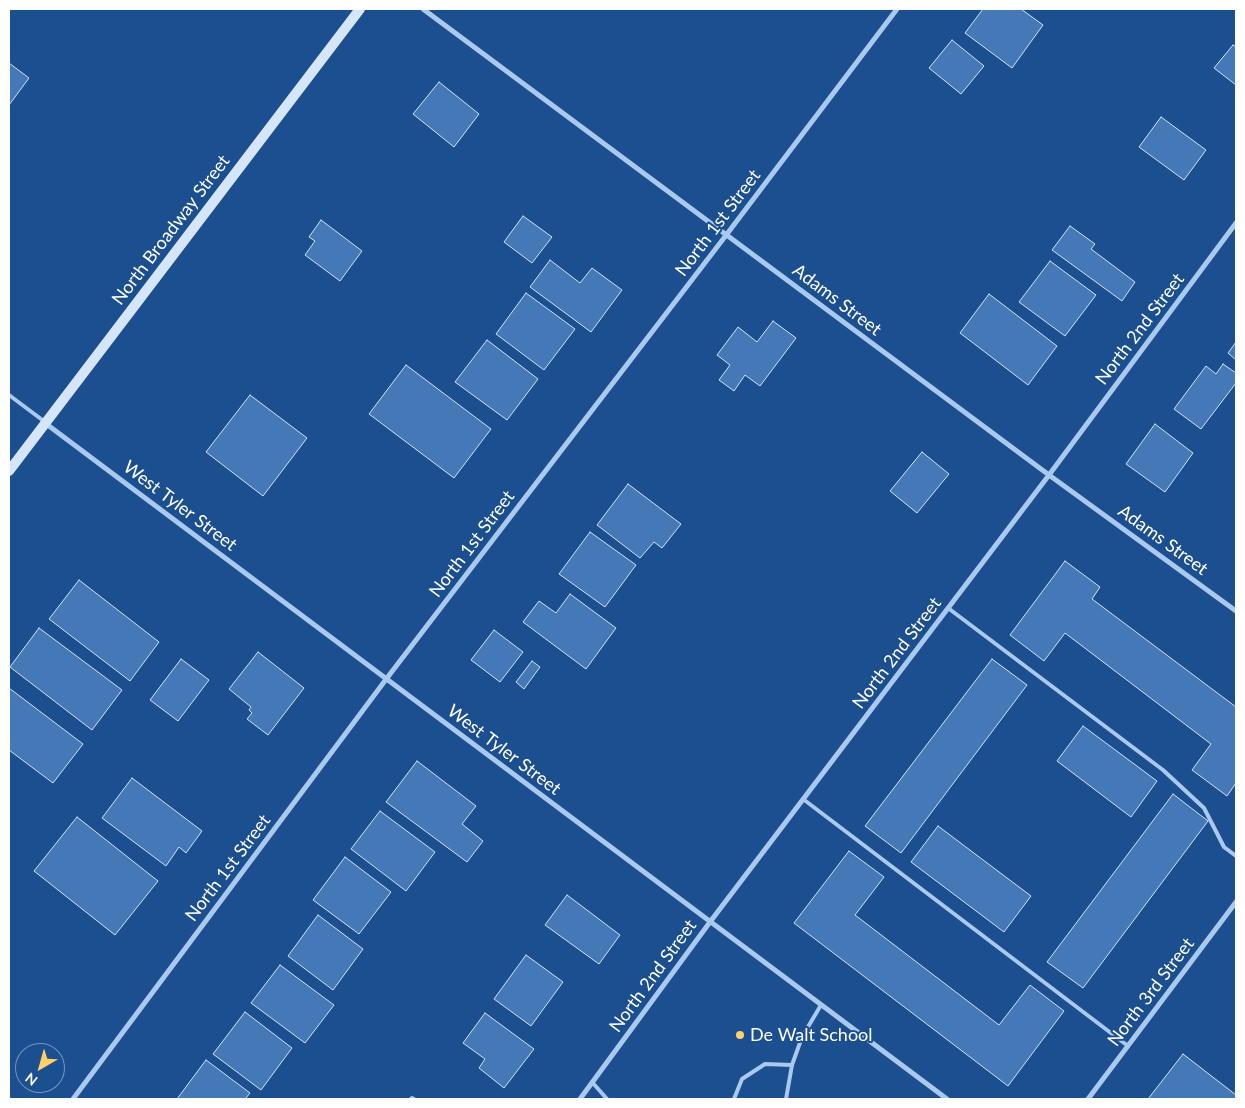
<!DOCTYPE html>
<style>
body{margin:0}
#map{position:relative;width:1245px;height:1108px;overflow:hidden;background:#1b4f8f;font-family:Lato,sans-serif}
canvas{display:block}
.frame{position:absolute;inset:0;border:10px solid #fff;pointer-events:none}
.north{position:absolute;left:15px;top:1043px;width:50px;height:50px;box-sizing:border-box;background:#1b4f8f;border:1px solid #7695bc;border-radius:50%;rotate:218deg;font-size:14px;font-weight:700;line-height:20px;text-align:center;color:#fff}
.north::after{content:'';display:block;margin:auto;width:18px;height:22px;background:#ffd166;clip-path:polygon(50% 0,100% 100%,50% 72%,0 100%)}
</style>
<div id="map">
<canvas width="1245" height="1108"></canvas>
<div class="frame"></div>
<div class="north">N</div>
</div>
<script>
const ctx = document.querySelector('canvas').getContext('2d');
ctx.lineJoin = 'round';
function paint(path, color) {
  ctx.fillStyle = color;
  ctx.fill(path, 'evenodd');
}
function toPath(rows) {
  const path = new Path2D();
  for (const r of rows) {
    path.moveTo(r[0], r[1]);
    for (let i = 2; i < r.length; i += 2) path.lineTo(r[i], r[i + 1]);
  }
  return path;
}
function stroke(path, color, width, dash) {
  ctx.strokeStyle = color;
  ctx.lineWidth = width;
  ctx.lineCap = dash ? 'butt' : 'round';
  ctx.setLineDash(dash || []);
  ctx.stroke(path);
}
function write(font, color, halo, rows, align = 'center') {
  ctx.font = font + ' Lato,sans-serif';
  ctx.lineWidth = 4;
  ctx.setLineDash([]);
  ctx.textBaseline = 'middle';
  ctx.strokeStyle = halo;
  ctx.fillStyle = color;
  for (const [text, x, y, turn = 0] of rows) {
    ctx.save();
    ctx.translate(x, y);
    ctx.rotate((+turn || 0) * Math.PI / 180);
    ctx.textAlign = isNaN(turn) ? turn : align;
    if (halo) ctx.strokeText(text, 0, 0);
    ctx.fillText(text, 0, 0);
    ctx.restore();
  }
}
const building = toPath([
 [983,9,1021,9,1043,25,1012,68,965,33,983,9],
 [952,40,984,66,961,94,929,68,952,40],
 [1233,45,1236,47,1236,85,1214,68,1233,45],
 [9,63,29,78,9,105,9,63],
 [439,82,479,114,454,147,413,114,439,82],
 [1161,117,1206,150,1184,180,1139,147,1161,117],
 [523,216,552,237,532,263,504,242,523,216],
 [321,220,362,251,340,281,305,255,315,241,309,237,321,220],
 [1070,226,1095,244,1091,249,1135,282,1122,301,1052,250,1070,226],
 [550,260,580,283,592,268,622,290,591,332,530,287,550,260],
 [1050,261,1096,295,1065,336,1019,302,1050,261],
 [526,293,575,329,544,370,496,334,526,293],
 [989,294,1057,346,1028,385,960,333,989,294],
 [773,321,796,338,760,386,745,375,734,391,719,380,730,365,717,355,738,327,757,342,773,321],
 [487,340,538,379,507,420,455,382,487,340],
 [1236,342,1236,360,1228,353,1236,342],
 [1223,364,1236,373,1236,383,1201,429,1174,409,1206,366,1216,374,1223,364],
 [406,365,491,429,454,478,369,414,406,365],
 [250,395,307,438,263,496,206,452,250,395],
 [1155,424,1193,453,1165,492,1126,464,1155,424],
 [922,452,949,474,917,513,890,491,922,452],
 [628,484,681,524,662,548,654,542,640,558,597,525,628,484],
 [590,532,636,565,605,607,559,574,590,532],
 [1065,561,1100,587,1092,599,1236,707,1236,783,1227,796,1192,770,1211,744,1065,633,1044,661,1010,635,1065,561],
 [79,580,159,642,130,681,49,619,79,580],
 [570,594,616,628,586,669,523,622,539,601,556,613,570,594],
 [39,628,122,690,92,730,10,667,39,628],
 [494,630,523,652,500,682,471,660,494,630],
 [258,652,304,688,268,735,247,719,252,713,249,710,251,707,229,689,258,652],
 [181,659,209,680,178,721,150,700,181,659],
 [992,659,1027,685,901,853,865,826,992,659],
 [532,661,540,667,524,689,516,682,532,661],
 [9,688,83,744,53,783,9,750,9,688],
 [1083,726,1157,781,1131,817,1057,761,1083,726],
 [417,761,476,806,462,824,483,841,467,862,386,802,417,761],
 [132,778,202,831,186,853,179,847,166,866,102,818,132,778],
 [1173,794,1208,821,1083,988,1047,962,1173,794],
 [380,811,435,852,406,891,351,849,380,811],
 [77,817,158,881,115,935,34,871,77,817],
 [938,826,1031,896,1004,932,911,862,938,826],
 [849,851,884,877,855,915,999,1025,1030,985,1064,1011,1008,1086,794,923,849,851],
 [345,857,391,892,359,934,313,900,345,857],
 [567,895,620,935,599,964,545,925,567,895],
 [318,915,363,949,333,990,288,956,318,915],
 [526,955,563,982,531,1026,494,999,526,955],
 [280,965,334,1005,305,1043,251,1003,280,965],
 [245,1012,292,1048,261,1090,213,1054,245,1012],
 [485,1013,534,1049,504,1088,479,1068,485,1059,463,1043,485,1013],
 [1183,1054,1236,1095,1236,1099,1148,1099,1183,1054],
 [206,1060,250,1093,245,1099,177,1099,206,1060]
]);
const lane = toPath([
 [9,395,45,422],
 [948,608,1163,770,1204,808,1224,847,1236,856],
 [803,799,1128,1046],
 [592,1082,607,1099],
 [411,1099,412,1098,414,1099],
 [734,1099,742,1079,765,1064,792,1065],
 [786,1099,792,1065,802,1037,821,1005]
]);
const street = toPath([
 [423,9,1049,475,1236,611],
 [45,423,947,1099],
 [73,1099,387,678,727,234,897,9],
 [580,1099,710,922,1049,475,1236,223],
 [1088,1099,1236,902]
]);
const secondary = toPath([
 [9,471,360,9]
]);
const markers = [
 [740,1035,5,"#ffd166"]
];
const streetNames = [
 ["North 1st Street",718,223,-53],
 ["North Broadway Street",171,230,-53],
 ["Adams Street",837,300,37],
 ["North 2nd Street",1140,329,-53],
 ["West Tyler Street",180,506,37],
 ["Adams Street",1163,540,36],
 ["North 1st Street",472,544,-53],
 ["North 2nd Street",897,653,-53],
 ["West Tyler Street",504,750,37],
 ["North 1st Street",228,868,-53],
 ["North 2nd Street",653,976,-54],
 ["North 3rd Street",1151,992,-53]
];
const poiNames = [
 ["De Walt School",750,1035]
];
paint(building, '#4478b7');
stroke(building, '#cfe3fa', 1);
stroke(lane, '#a9c9ee', 4);
stroke(street, '#a9c9ee', 5);
stroke(secondary, '#d6e6fa', 10);
for (const [x, y, r, color] of markers) {
  const dot = new Path2D();
  dot.arc(x, y, r, 0, 2 * Math.PI);
  ctx.fillStyle = color;
  ctx.fill(dot);
  stroke(dot, '#1b4f8f', 2);
}
write('18px', '#fff', '#1b4f8f', streetNames);
write('18px', '#fff', '#1b4f8f', poiNames, 'left');
</script>
